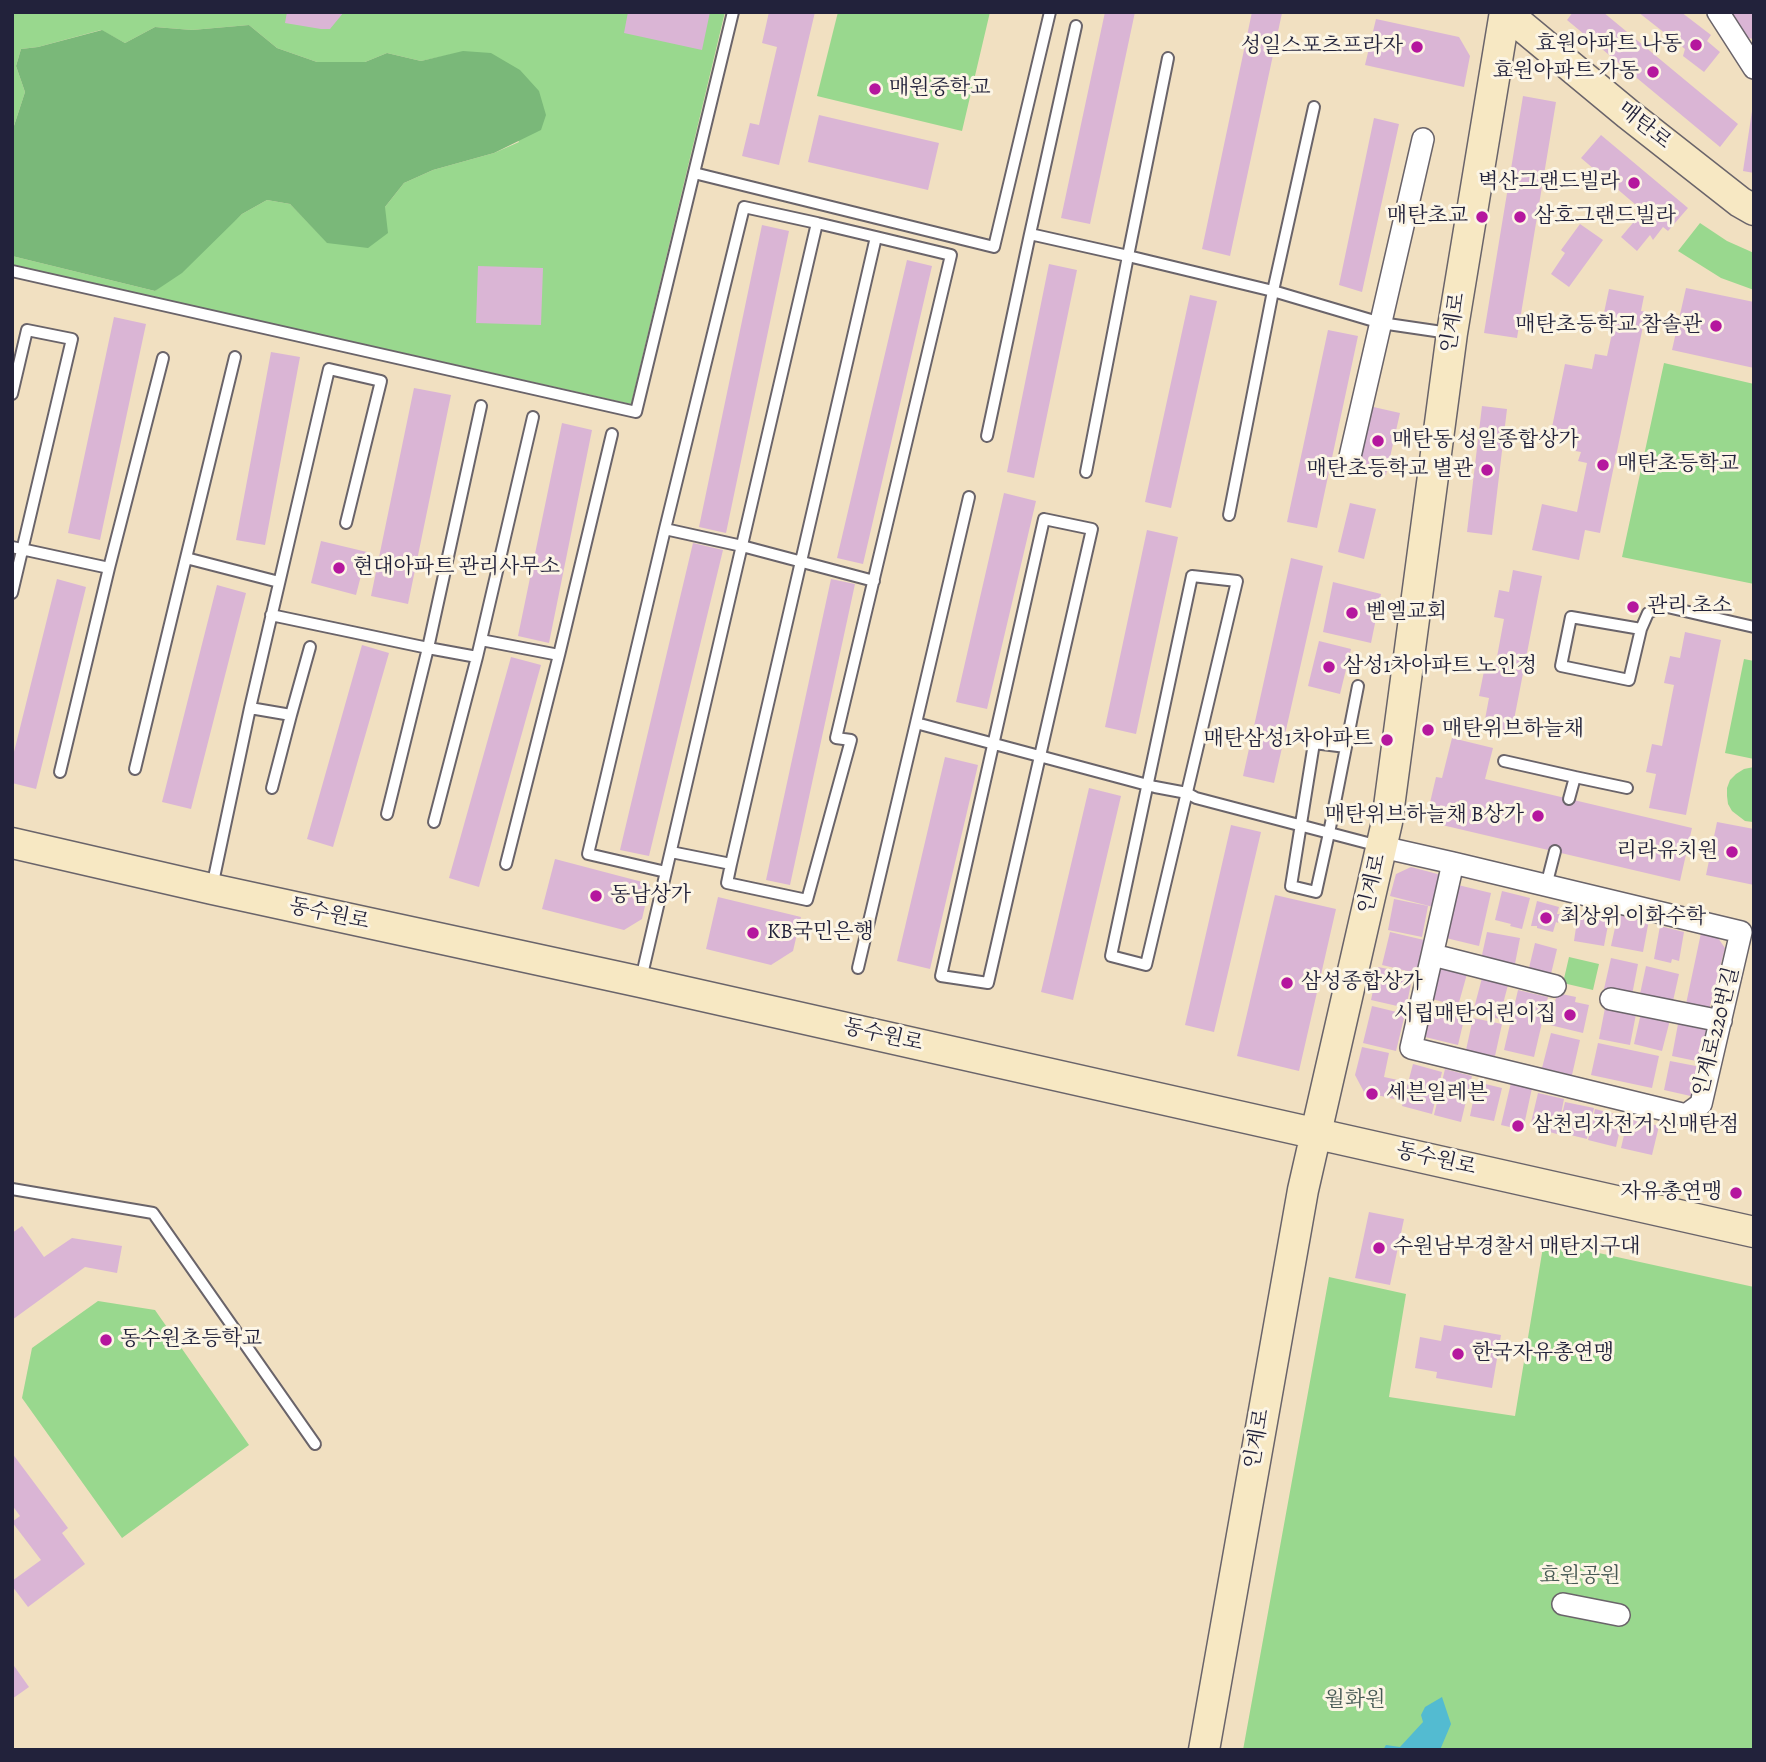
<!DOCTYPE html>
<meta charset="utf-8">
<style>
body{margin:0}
#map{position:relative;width:1766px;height:1762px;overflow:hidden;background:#f1e0c1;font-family:Alegreya,serif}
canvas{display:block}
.frame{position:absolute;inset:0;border:14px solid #22223b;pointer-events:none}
</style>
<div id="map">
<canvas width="1766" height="1762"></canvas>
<div class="frame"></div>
</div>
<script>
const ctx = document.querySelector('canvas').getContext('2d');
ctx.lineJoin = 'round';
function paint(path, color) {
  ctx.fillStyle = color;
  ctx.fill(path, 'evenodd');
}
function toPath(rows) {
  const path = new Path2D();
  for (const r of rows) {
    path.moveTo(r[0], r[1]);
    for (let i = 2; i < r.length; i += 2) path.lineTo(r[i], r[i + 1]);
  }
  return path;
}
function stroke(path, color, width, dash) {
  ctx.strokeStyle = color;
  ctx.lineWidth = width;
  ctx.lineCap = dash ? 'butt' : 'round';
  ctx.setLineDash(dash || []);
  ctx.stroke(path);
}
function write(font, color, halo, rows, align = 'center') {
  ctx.font = font + ' Alegreya,"Noto Serif KR",serif';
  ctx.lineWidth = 6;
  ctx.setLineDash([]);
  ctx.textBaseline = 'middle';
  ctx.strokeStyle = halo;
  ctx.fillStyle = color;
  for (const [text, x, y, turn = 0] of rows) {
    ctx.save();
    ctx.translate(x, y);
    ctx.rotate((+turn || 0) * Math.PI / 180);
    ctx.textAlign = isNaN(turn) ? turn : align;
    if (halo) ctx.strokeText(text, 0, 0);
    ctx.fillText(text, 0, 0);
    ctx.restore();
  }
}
const green = toPath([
 [12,12,725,12,631,404,12,265,12,256,155,291,242,214,267,200,290,204,327,242,385,207,404,183,433,170,494,153,519,142,463,52,421,61,387,53,365,62,317,62,277,48,249,25,192,30,155,27,125,43,101,30,38,47,21,49,16,66,25,92,12,132],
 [838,12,990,12,962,131,817,96],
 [1700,223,1727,241,1754,253,1754,290,1721,278,1678,251],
 [1664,363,1754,384,1754,584,1622,557],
 [1744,659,1754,661,1754,759,1725,753],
 [1754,767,1754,822,1753,822,1745,821,1732,811,1728,804,1727,796,1727,788,1730,780,1736,774,1744,769],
 [1569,957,1599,964,1593,990,1563,983],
 [1544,1241,1754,1287,1754,1750,1243,1750,1329,1277,1406,1294,1389,1397,1515,1416],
 [98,1301,155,1310,249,1445,122,1538,22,1398,32,1348]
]);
const forest = toPath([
 [249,25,277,48,317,62,365,62,387,53,421,61,463,51,491,53,520,70,539,91,546,115,541,130,494,153,433,170,404,183,385,207,388,233,368,248,327,243,290,204,267,200,242,214,182,273,155,291,12,256,12,132,25,92,16,66,21,49,38,47,102,30,125,43,155,27,192,30]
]);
const water = toPath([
 [1442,1697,1451,1724,1440,1750,1383,1750,1386,1745,1400,1747,1423,1722,1421,1715,1425,1707]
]);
const building = toPath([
 [287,12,344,12,330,29,321,29,285,23],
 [628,12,710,12,702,50,624,33],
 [769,12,815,12,779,165,742,156,750,123,759,125,777,47,762,43],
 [1105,12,1135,12,1090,224,1061,218],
 [1252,12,1282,13,1230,256,1202,249],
 [1573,12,1603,12,1738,124,1720,147,1567,20],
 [1638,12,1681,12,1711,35,1707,41,1720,52,1704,72,1683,56,1685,49],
 [1731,12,1754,12,1754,39,1742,37],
 [1376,19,1459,37,1470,56,1464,87,1365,65],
 [1523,96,1556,102,1517,338,1484,333],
 [1752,111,1754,111,1754,173,1743,171],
 [819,115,939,143,928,190,808,162],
 [1374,118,1399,124,1362,292,1339,285],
 [1601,135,1688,208,1668,231,1663,227,1653,240,1650,235,1637,251,1621,237,1643,211,1581,158],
 [1580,224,1603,240,1569,287,1551,274,1565,253,1561,250],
 [762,225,789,231,726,533,699,527],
 [907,260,932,266,863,564,837,558],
 [1049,264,1077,270,1034,478,1007,472],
 [478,266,543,268,541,325,476,323],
 [1686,288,1754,302,1754,368,1672,350],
 [1609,289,1644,296,1641,311,1646,312,1600,533,1585,530,1579,560,1532,550,1542,504,1577,512,1587,463,1578,461,1581,452,1570,450,1573,437,1551,432,1565,364,1592,369,1595,354,1607,356,1613,329,1601,327],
 [1190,295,1217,301,1171,508,1145,502],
 [114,317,146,324,100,540,68,533],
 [1328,330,1358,336,1317,528,1287,522],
 [271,352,300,357,265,545,236,540],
 [414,388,451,395,408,604,371,596],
 [1369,406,1400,413,1386,475,1356,468],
 [1482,406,1507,409,1492,535,1467,532],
 [562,423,592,430,549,643,518,636],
 [1004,493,1036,501,987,709,956,702],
 [1350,503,1376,509,1364,559,1338,552],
 [1147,530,1178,537,1136,734,1105,727],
 [321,541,367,552,356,595,311,583],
 [693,543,723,550,649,856,620,850],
 [1291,558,1323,566,1274,783,1243,776],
 [1513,570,1542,576,1511,735,1483,730,1489,698,1479,696,1484,671,1494,673,1504,619,1494,617,1499,590,1509,592],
 [57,579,86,587,36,789,12,783,12,760],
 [831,579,855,584,790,885,766,880],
 [1333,582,1381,594,1371,643,1323,632],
 [217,585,246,593,191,809,162,802],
 [1628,601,1639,604,1638,613,1626,611],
 [1685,632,1721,640,1686,815,1649,808,1656,774,1646,772,1652,744,1662,746,1674,685,1664,683,1670,656,1680,658],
 [1319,641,1351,649,1340,694,1308,686],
 [362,645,389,653,333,847,307,839],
 [511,657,541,665,479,887,449,878],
 [1452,738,1493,748,1485,779,1692,828,1680,881,1442,825,1429,807,1436,777,1442,778],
 [945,757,978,765,930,969,897,961],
 [1089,788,1121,796,1073,1000,1041,992],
 [1717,822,1754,829,1754,885,1706,875],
 [1231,825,1261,832,1214,1032,1185,1025],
 [555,859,650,884,642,919,624,930,542,909],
 [1411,867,1445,876,1437,908,1390,896,1396,874],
 [1458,885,1491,893,1479,946,1446,938],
 [1502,891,1530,898,1522,929,1510,926,1511,924,1495,920],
 [1275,895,1336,909,1299,1071,1237,1056],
 [718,897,801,917,793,951,771,965,706,949],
 [1394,899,1428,906,1422,937,1388,930],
 [1537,901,1559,907,1557,914,1560,914,1558,923,1556,922,1553,932,1537,928,1537,926,1531,926],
 [1578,914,1609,920,1604,946,1574,941],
 [1618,914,1649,920,1643,952,1611,946],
 [1660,926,1684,932,1679,961,1672,959,1671,963,1654,959],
 [1390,932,1424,940,1416,973,1382,965],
 [1487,932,1520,938,1514,969,1493,965,1482,955],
 [1701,933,1718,938,1725,948,1709,1010,1686,1004],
 [1535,943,1557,949,1550,978,1528,972],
 [1611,958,1638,964,1632,995,1604,989],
 [1646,966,1679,974,1673,1001,1640,994],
 [1378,967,1413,974,1406,1008,1371,1000],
 [1441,967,1467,974,1458,1006,1432,999],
 [1482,978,1508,985,1499,1019,1473,1012],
 [1518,990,1548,997,1534,1057,1504,1050],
 [1557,993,1576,997,1575,1002,1589,1005,1583,1033,1550,1025],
 [1606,1003,1637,1009,1630,1045,1599,1039],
 [1432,1004,1466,1011,1458,1045,1425,1037],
 [1372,1006,1405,1014,1396,1051,1363,1043],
 [1641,1013,1670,1020,1662,1051,1634,1044],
 [1473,1018,1502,1024,1495,1056,1466,1050],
 [1678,1024,1708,1030,1701,1062,1672,1056],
 [1551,1033,1580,1040,1572,1075,1542,1068],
 [1598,1043,1659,1056,1652,1088,1591,1075],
 [1362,1047,1389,1053,1384,1077,1398,1080,1394,1099,1364,1092,1355,1075],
 [1670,1061,1701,1067,1695,1097,1664,1090],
 [1413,1064,1442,1072,1432,1114,1402,1106],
 [1445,1069,1472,1076,1461,1122,1434,1115],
 [1477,1082,1502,1088,1494,1121,1470,1116],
 [1511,1083,1532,1088,1523,1130,1501,1125],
 [1538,1093,1564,1099,1557,1134,1530,1127],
 [1565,1102,1594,1108,1587,1139,1558,1132],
 [1595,1109,1623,1116,1616,1147,1588,1140],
 [1628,1118,1659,1126,1652,1155,1621,1148],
 [1369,1212,1404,1219,1390,1285,1355,1278],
 [22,1226,44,1257,72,1238,122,1246,117,1273,85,1267,12,1320,12,1233],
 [1444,1325,1501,1335,1492,1388,1436,1378,1437,1372,1415,1368,1420,1337,1441,1341],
 [12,1453,68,1528,62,1533,85,1564,28,1607,12,1586,12,1581,41,1560,12,1522,20,1516,12,1505],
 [12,1663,29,1687,12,1699]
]);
const lane = toPath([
 [1076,26,1030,234,1128,256,1168,58],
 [694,173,994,247,1050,12],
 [12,271,636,412,733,12],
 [12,394,27,330,72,339,12,593],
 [987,436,1030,234],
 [1086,472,1128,256,1273,291,1381,323,1449,333],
 [1229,515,1273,291,1314,107],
 [1044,519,1092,529,988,983,941,976,1044,519],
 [665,529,742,546,874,581],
 [12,547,109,568,60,772],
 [186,558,235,357],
 [109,568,163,358],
 [1192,576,1237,581,1146,965,1111,956,1192,576],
 [271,615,428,648,481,406],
 [1641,629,1571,617,1561,666,1629,680,1641,629,1648,613,1663,606,1754,627],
 [481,640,559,655,612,434],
 [250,708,291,715,310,647],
 [916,723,969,497],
 [1346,747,1314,743,1291,886,1316,892,1329,833,1346,747,1358,686],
 [1504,761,1575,777,1569,799],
 [135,769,186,558,279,582],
 [1575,777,1627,788],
 [272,788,291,715],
 [387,814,428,648,477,657,533,417],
 [434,822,477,657],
 [506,864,559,655],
 [731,864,727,883,807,900,851,740,836,738,951,255,876,237],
 [666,872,588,854,665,529,744,207,817,223],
 [1546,886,1555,851],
 [212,887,250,708,329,369,381,381,346,523],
 [858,968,916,723,1155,787,1187,793,1196,798,1379,846],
 [641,979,817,223,876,237,731,864,671,852],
 [12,1189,153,1213,315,1444]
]);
const street = toPath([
 [1718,12,1754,68],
 [1349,461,1423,139],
 [1382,847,1453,863,1741,932,1701,1104,1686,1115,1411,1048,1453,863],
 [1433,955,1555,986],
 [1611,999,1721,1021],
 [1563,1604,1619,1615]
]);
const secondary = toPath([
 [1505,12,1628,114,1740,202,1754,210],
 [12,843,212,889,641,982,1754,1232],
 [1204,1750,1303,1190,1387,822,1452,333,1505,12]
]);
const markers = [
 [1696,45,7,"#b5179e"],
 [1417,47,7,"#b5179e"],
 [1653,72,7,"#b5179e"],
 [875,89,7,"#b5179e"],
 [1634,183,7,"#b5179e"],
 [1482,217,7,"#b5179e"],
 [1520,217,7,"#b5179e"],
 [1716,326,7,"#b5179e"],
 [1378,441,7,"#b5179e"],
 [1603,465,7,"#b5179e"],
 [1487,470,7,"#b5179e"],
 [339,568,7,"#b5179e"],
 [1633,607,7,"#b5179e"],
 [1352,613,7,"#b5179e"],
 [1329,667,7,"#b5179e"],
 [1428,730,7,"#b5179e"],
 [1387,740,7,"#b5179e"],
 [1538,816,7,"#b5179e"],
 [1732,852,7,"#b5179e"],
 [596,896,7,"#b5179e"],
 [1546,918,7,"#b5179e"],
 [753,933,7,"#b5179e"],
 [1287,983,7,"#b5179e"],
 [1570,1015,7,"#b5179e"],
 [1372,1094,7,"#b5179e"],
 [1518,1126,7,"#b5179e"],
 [1736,1193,7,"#b5179e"],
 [1379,1248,7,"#b5179e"],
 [106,1340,7,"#b5179e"],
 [1458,1354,7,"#b5179e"]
];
const poiNames = [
 ["효원아파트 나동",1682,45,"right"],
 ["성일스포츠프라자",1403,47,"right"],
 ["효원아파트 가동",1639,72,"right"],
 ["매원중학교",889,89],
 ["벽산그랜드빌라",1620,183,"right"],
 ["매탄초교",1468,217,"right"],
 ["삼호그랜드빌라",1534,217],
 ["매탄초등학교 참솔관",1702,326,"right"],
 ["매탄동 성일종합상가",1392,441],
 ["매탄초등학교",1617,465],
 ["매탄초등학교 별관",1473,470,"right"],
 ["현대아파트 관리사무소",353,568],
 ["관리 초소",1647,607],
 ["벧엘교회",1366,613],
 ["삼성1차아파트 노인정",1343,667],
 ["매탄위브하늘채",1442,730],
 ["매탄삼성1차아파트",1373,740,"right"],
 ["매탄위브하늘채 B상가",1524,816,"right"],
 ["리라유치원",1718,852,"right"],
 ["동남상가",610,896],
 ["최상위 이화수학",1560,918],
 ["KB국민은행",767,933],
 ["삼성종합상가",1301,983],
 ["시립매탄어린이집",1556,1015,"right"],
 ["세븐일레븐",1386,1094],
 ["삼천리자전거 신매탄점",1532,1126],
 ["자유총연맹",1722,1193,"right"],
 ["수원남부경찰서 매탄지구대",1393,1248],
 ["동수원초등학교",120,1340],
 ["한국자유총연맹",1472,1354]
];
const streetNames = [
 ["매탄로",1644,126,39],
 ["인계로",1454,323,-81],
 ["인계로",1373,884,-77],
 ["동수원로",329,915,12],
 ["인계로220번길",1717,1032,-76],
 ["동수원로",883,1036,13],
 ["동수원로",1436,1160,13],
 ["인계로",1258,1439,-80]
];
const parkNames = [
 ["효원공원",1580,1577],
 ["월화원",1355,1701]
];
paint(green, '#99d88e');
paint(forest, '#7ab879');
paint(water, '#53bbd1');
paint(building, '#dab5d5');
stroke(lane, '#6a646a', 14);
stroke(street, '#6a646a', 24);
stroke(secondary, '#6a646a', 33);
stroke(lane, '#fff', 10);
stroke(street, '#fff', 21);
stroke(secondary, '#f7e8c3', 30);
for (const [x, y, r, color] of markers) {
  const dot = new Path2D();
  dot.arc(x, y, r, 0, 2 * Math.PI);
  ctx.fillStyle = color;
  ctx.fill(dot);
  stroke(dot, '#fcf5e5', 2.5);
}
write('21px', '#22223b', '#fcf5e5', poiNames, 'left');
write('21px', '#22223b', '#fcf5e5', streetNames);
write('21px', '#465954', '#fcf5e5', parkNames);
</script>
